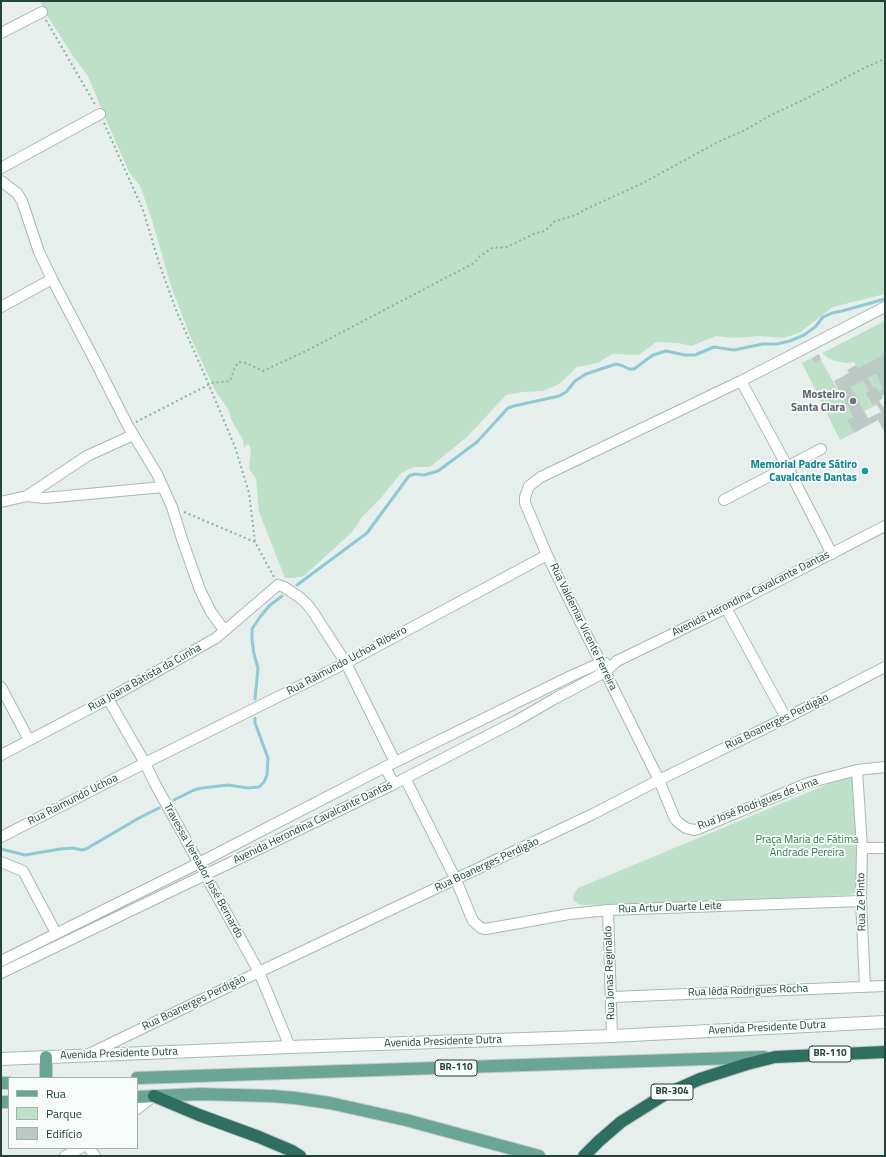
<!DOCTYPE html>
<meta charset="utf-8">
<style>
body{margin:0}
#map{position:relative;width:886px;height:1157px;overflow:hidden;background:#e6efeb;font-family:"Titillium Web",sans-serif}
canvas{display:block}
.frame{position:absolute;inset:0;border:2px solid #24423a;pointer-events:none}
.legend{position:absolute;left:8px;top:1077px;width:130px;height:72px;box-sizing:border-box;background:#f7fbf9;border:1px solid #a3b1ad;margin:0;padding:5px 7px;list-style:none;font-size:12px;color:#24423a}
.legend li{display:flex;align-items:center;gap:8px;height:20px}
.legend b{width:20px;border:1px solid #a3b1ad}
</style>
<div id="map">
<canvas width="886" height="1157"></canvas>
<div class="frame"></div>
<ul class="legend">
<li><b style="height:5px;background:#6aa596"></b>Rua</li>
<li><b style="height:11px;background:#bfe0c8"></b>Parque</li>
<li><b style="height:11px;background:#bbcac4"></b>Edifício</li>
</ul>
</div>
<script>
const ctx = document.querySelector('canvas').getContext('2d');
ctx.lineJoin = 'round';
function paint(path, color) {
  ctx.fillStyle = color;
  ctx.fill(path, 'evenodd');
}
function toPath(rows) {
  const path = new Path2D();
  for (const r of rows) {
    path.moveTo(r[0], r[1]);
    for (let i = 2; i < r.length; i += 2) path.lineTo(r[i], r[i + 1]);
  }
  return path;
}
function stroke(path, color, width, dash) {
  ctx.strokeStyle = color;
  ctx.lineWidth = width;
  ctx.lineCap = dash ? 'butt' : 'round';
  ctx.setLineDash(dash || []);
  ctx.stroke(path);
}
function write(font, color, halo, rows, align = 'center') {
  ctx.font = font + ' "Titillium Web",sans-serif';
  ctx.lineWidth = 3.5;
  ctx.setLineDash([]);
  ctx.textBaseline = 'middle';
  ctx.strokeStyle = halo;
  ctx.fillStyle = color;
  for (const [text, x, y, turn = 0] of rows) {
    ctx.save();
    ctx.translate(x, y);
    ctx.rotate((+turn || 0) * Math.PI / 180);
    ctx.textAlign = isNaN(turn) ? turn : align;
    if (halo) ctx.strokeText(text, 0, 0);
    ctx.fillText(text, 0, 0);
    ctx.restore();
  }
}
const green = toPath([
 [40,1,885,1,885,294,833,307,799,333,784,338,760,336,734,338,716,336,691,346,678,343,656,342,639,355,612,354,598,363,577,367,559,384,543,391,523,392,506,395,468,436,430,467,414,467,401,473,380,499,362,517,352,532,304,576,295,578,285,578,259,512,256,478,249,469,251,449,248,444,244,448,243,440,232,421,228,409,215,390,190,336,171,286,152,220,140,186,129,172,103,113,88,76,73,56,48,17],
 [885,321,885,354,858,368,854,362,846,363,835,361,828,358,822,353],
 [812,358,814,363,821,360,853,417,847,420,854,433,840,440,802,363],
 [876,374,883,389,879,391,876,386,874,388,868,378],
 [863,381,869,391,865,393,871,405,876,403,877,405,864,411,851,387],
 [850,775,853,776,855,779,858,889,856,892,849,895,675,903,582,905,578,904,573,899,574,894,578,888]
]);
const stream = toPath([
 [297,585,367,533,409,476,415,474,424,475,438,471,477,442,508,408,514,406,559,396,566,392,575,381,586,374,616,364,623,366,629,369,634,369,653,355,666,351,685,355,695,355,714,347,734,350,763,344,777,344,790,341,804,335,815,327,823,317,832,313,842,311,885,299],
 [255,699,258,668,254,654,252,640,252,629,260,617,269,606,282,596],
 [174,800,194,790,202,788,228,785,248,788,259,787,264,782,267,775,268,758,255,723,255,718],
 [1,849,25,855,60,849,73,848,82,850,86,849,139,818,159,808]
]);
const building = toPath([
 [819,354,821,360,814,363,812,358],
 [885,354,885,394,882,396,883,398,879,401,885,409,885,433,878,420,854,433,847,420,853,417,834,381,849,373,847,370,856,365,858,368],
 [876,374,883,389,879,391,876,386,874,388,868,378],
 [863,381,869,391,865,393,872,405,876,403,881,412,868,418,851,387]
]);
const path = toPath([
 [46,20,96,106],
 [104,123,143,210,159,263,176,310,209,385,235,447,249,493,255,542,274,577],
 [136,422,212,383,230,381,235,367,239,362,246,363,263,371,306,351,474,263,480,256,492,248,507,247,536,233,545,231,555,221,576,215,586,209,641,184,718,142,745,130,769,116,803,100,866,67,885,59],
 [184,512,255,542]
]);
const street = toPath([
 [1,33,42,12],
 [1,168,100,114],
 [1,181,17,193,22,201,39,252,52,279,95,361,128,426,157,474,172,507,182,539,200,590,211,612,224,630],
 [1,307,52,279],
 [885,307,741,381,541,477,529,486,525,497,525,503,547,555,659,780,675,819,679,823,686,828,694,830,698,829,808,783,857,770,885,767],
 [741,381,787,466,832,554],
 [27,496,45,498,163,487],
 [724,500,821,449],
 [1,502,27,496,87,456,133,435],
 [726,608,786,718],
 [1,687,29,740],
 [108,699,145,763,154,782,259,972,290,1047],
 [1,755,108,699,216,638,278,585,284,587,299,597,307,604,313,612,346,663,395,762],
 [385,767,394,784],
 [857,770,862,848,861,901,865,986],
 [405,778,456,880,473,921,481,928,486,929,569,914,608,910,861,901],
 [1,837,145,763,346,663,547,555],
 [862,848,885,848],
 [1,862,23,871,56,933],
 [608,910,612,1036],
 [1,961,199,863,385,767,571,676,600,663,605,663],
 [1,973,394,784,516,721,556,698,605,672,617,661,726,608,885,526],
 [612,997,885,986],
 [87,1055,259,972,593,814,659,780,786,718,885,667],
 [137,1109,154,1096],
 [89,1148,95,1156],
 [65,1156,81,1148]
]);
const secondary = toPath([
 [1,1059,290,1047,612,1036,885,1022]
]);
const primary = toPath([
 [46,1078,46,1057],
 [137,1078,764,1057],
 [1,1083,9,1083],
 [137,1097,200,1094,272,1096,295,1098,330,1103,406,1120,539,1156],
 [1,1102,9,1102]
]);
const highway = toPath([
 [154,1096,199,1115,259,1137,292,1151,300,1156],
 [584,1156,599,1141,621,1122,664,1095,700,1079,747,1064,775,1057,885,1052]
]);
const markers = [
 [853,401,4,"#6b7280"],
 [865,471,4,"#0f9aa8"]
];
const shields = [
 [830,1054,42],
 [456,1068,42],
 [672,1092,42]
];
const shieldNames = [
 ["BR-110",830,1054],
 ["BR-110",456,1068],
 ["BR-304",672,1092]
];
const worshipNames = [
 ["Mosteiro",845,395],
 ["Santa Clara",845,408]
];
const cultureNames = [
 ["Memorial Padre Sátiro",857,465],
 ["Cavalcante Dantas",857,478]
];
const streetNames = [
 ["Avenida Herondina Cavalcante Dantas",751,594,-27],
 ["Rua Valdemar Vicente Ferreira",583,627,64],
 ["Rua Raimundo Uchoa Ribeiro",347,661,-28],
 ["Rua Joana Batista da Cunha",145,678,-29],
 ["Rua Boanerges Perdigão",777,722,-26],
 ["Rua Raimundo Uchoa",73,800,-27],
 ["Rua José Rodrigues de Lima",758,804,-21],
 ["Avenida Herondina Cavalcante Dantas",313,823,-26],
 ["Rua Boanerges Perdigão",487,865,-25],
 ["Travessa Vereador José Bernardo",203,871,61],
 ["Rua Ze Pinto",862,902,-91],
 ["Rua Artur Duarte Leite",670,908,-2],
 ["Rua Jonas Reginaldo",610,973,-92],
 ["Rua Iêda Rodrigues Rocha",748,991,-2],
 ["Rua Boanerges Perdigão",194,1003,-26],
 ["Avenida Presidente Dutra",767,1028,-3],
 ["Avenida Presidente Dutra",443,1042,-2],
 ["Avenida Presidente Dutra",119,1054,-2]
];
const parkNames = [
 ["Praça Maria de Fátima",807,840],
 ["Andrade Pereira",807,853]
];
paint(green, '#bfe0c8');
stroke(stream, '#8ec9d4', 3);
paint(building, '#bbcac4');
stroke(street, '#a8b8b2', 12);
stroke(secondary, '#a4bbb3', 14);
stroke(primary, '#c2cac8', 14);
stroke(highway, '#c2cac8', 14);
stroke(path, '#86b3a5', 2, [2, 3]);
stroke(street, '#fff', 10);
stroke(secondary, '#fff', 12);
stroke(primary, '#6aa596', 12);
stroke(highway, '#2f6f62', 12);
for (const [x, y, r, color] of markers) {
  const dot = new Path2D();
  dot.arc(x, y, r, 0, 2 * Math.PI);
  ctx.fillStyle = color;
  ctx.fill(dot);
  stroke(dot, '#f7fbf9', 1.5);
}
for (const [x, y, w] of shields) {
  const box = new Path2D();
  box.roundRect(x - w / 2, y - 8, w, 16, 3);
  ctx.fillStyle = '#f7fbf9';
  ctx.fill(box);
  stroke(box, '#24423a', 1);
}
write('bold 10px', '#24423a', null, shieldNames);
write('bold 11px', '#5b616d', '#f7fbf9', worshipNames, 'right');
write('bold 11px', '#0d838f', '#f7fbf9', cultureNames, 'right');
write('11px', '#24423a', '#f7fbf9', streetNames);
write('11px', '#2d7a4b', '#f7fbf9', parkNames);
</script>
